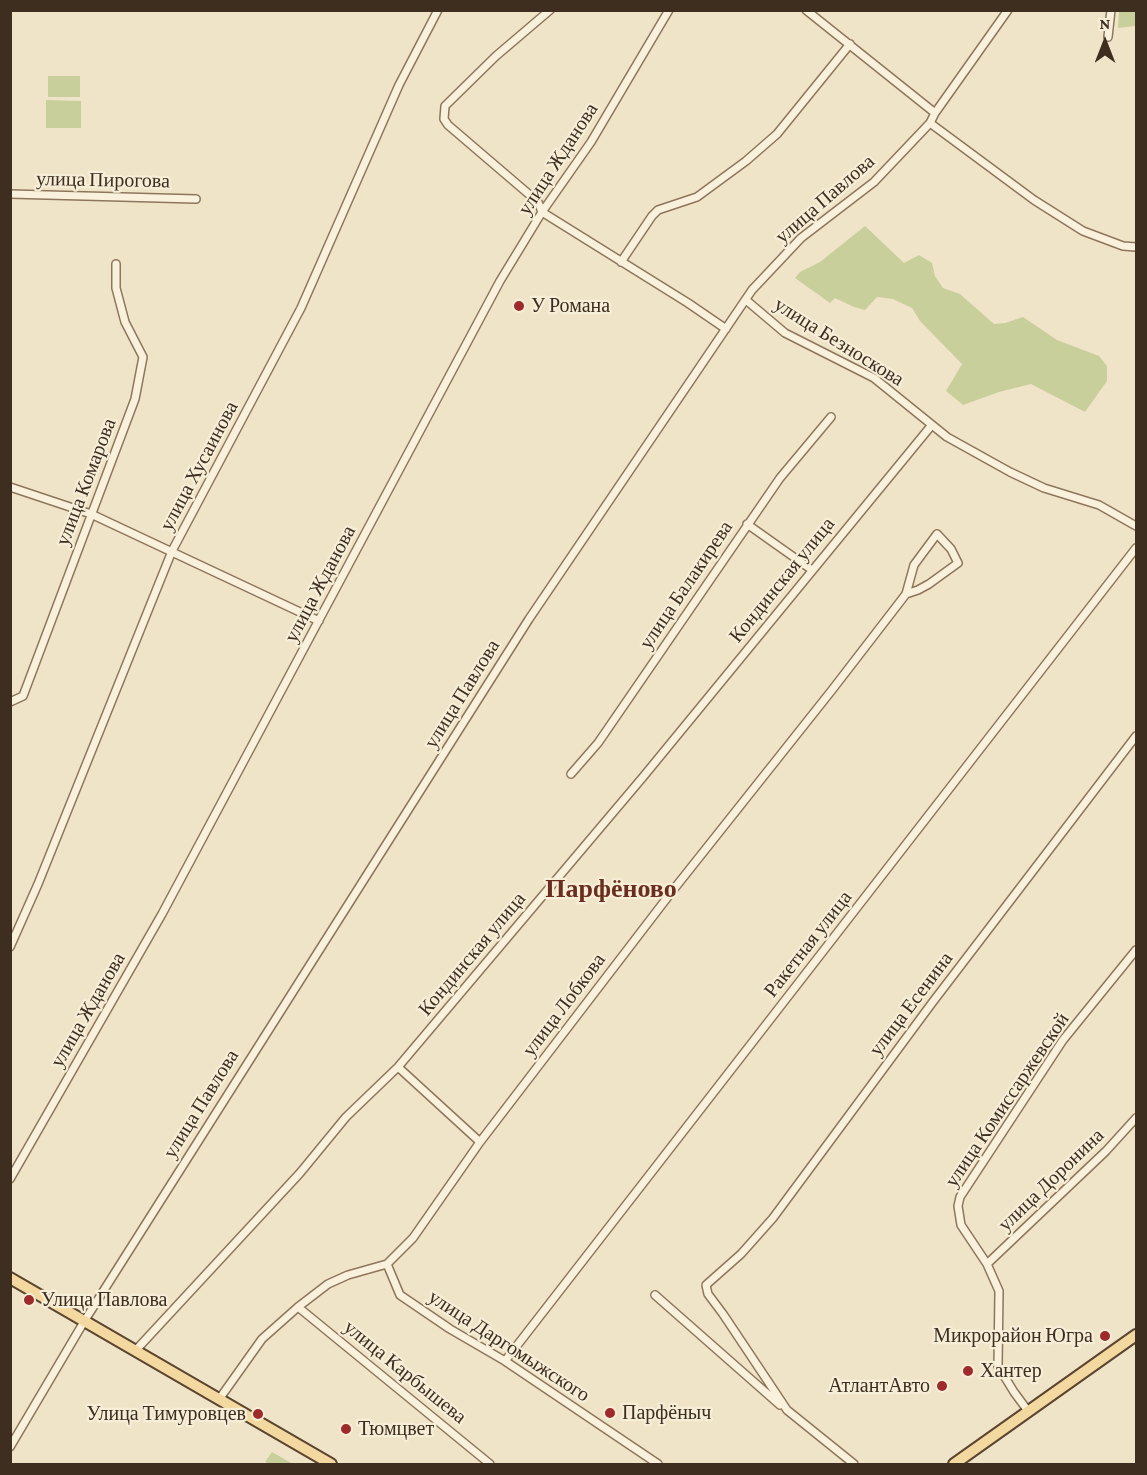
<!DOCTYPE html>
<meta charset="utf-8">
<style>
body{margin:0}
#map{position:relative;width:1147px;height:1475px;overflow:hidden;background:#f0e4c8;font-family:"Crimson Pro",serif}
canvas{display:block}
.frame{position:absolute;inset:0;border:12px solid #3d2e20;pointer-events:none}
.north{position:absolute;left:1075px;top:12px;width:60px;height:60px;-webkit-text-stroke:4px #f7eed8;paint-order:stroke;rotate:0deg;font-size:16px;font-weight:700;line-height:24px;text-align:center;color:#3d2e20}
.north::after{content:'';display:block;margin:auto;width:21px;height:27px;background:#3d2e20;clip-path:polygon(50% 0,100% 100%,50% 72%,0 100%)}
</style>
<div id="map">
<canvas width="1147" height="1475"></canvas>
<div class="frame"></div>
<div class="north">N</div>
</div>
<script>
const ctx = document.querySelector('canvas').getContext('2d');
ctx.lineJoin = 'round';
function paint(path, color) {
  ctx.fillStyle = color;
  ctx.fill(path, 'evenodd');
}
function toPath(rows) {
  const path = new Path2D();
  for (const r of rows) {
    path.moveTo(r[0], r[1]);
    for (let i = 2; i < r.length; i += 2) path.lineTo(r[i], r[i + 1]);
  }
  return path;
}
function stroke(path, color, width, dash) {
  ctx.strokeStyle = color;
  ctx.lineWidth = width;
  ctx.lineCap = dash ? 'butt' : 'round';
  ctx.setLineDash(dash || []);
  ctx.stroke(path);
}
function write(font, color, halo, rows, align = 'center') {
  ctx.font = font + ' "Crimson Pro",serif';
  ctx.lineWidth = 4.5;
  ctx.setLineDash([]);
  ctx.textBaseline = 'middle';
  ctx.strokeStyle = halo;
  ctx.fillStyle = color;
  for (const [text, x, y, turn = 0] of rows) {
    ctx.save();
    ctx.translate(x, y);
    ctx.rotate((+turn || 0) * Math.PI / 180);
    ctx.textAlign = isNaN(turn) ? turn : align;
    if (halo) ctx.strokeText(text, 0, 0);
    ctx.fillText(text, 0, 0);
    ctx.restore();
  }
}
const green = toPath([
 [1119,11,1136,11,1136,26,1118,28],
 [48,76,80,76,80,97,48,97],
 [46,100,81,101,81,128,46,128],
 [865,226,904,263,919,255,932,263,935,276,943,288,960,294,994,324,1005,323,1023,317,1057,340,1099,356,1107,366,1107,381,1085,412,1031,384,999,392,963,405,946,391,962,364,920,321,912,308,893,299,877,297,865,310,854,307,835,298,830,303,795,278,800,272,820,262],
 [272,1452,293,1464,270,1464,265,1462]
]);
const street = toPath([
 [550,10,496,56,445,106,444,119,448,125,538,202,542,212,688,303,726,329],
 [806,10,935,113],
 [1108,37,1111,10],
 [930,123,1034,200,1083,231,1123,246,1136,247],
 [10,194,196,199],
 [621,262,652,216,658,210,697,197,746,161,777,134,850,44],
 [746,300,785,333,874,378,947,437,1010,472,1044,488,1099,505,1136,526],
 [10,487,91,514,319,621],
 [747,524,812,570],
 [10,702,23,696,135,399,143,357,125,322,116,288,116,264],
 [571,774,598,743,780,478,831,417],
 [10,947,38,884,172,551,301,308,399,85,438,10],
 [398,1067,480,1142],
 [10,1179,162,914,500,281,542,212,591,142,669,10],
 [387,1264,400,1295,450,1329,505,1361,658,1464],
 [987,1264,1106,1151,1136,1118],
 [655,1295,780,1405],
 [298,1307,490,1464],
 [136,1350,300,1173,346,1117,398,1067,643,777,931,426],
 [505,1361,1136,548],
 [220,1398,262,1339,298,1307,328,1284,348,1275,387,1264,413,1238,480,1142,670,894,832,690,906,594,914,565,937,534,951,549,958,563,929,584,918,590,906,594],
 [1028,1411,1014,1392,998,1366,999,1291,987,1264,961,1225,958,1206,960,1197,1063,1040,1136,950],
 [10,1447,85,1320,529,619,752,290,801,238,874,182,930,123,935,113,1008,10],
 [854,1464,787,1410,723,1314,708,1294,706,1285,741,1254,773,1218,932,1003,1136,736]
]);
const primary = toPath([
 [10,1278,331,1464],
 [954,1464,1136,1335]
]);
const markers = [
 [519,306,6,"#9e2a2b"],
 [29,1300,6,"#9e2a2b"],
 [1105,1336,6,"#9e2a2b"],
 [968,1371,6,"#9e2a2b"],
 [942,1386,6,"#9e2a2b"],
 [610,1413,6,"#9e2a2b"],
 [258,1414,6,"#9e2a2b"],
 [346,1429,6,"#9e2a2b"]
];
const streetNames = [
 ["улица Жданова",558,159,-57],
 ["улица Пирогова",103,180,1],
 ["улица Павлова",825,199,-41],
 ["улица Безноскова",839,342,32],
 ["улица Хусаинова",199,466,-62],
 ["улица Комарова",86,482,-69],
 ["Кондинская улица",782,580,-51],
 ["улица Жданова",320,584,-62],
 ["улица Балакирева",686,585,-56],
 ["улица Павлова",462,694,-58],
 ["Ракетная улица",808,944,-52],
 ["Кондинская улица",472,954,-50],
 ["улица Есенина",911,1004,-53],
 ["улица Лобкова",564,1005,-53],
 ["улица Жданова",88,1010,-60],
 ["улица Комиссаржевской",1007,1100,-56],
 ["улица Павлова",201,1104,-58],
 ["улица Доронина",1051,1180,-44],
 ["улица Даргомыжского",509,1346,33],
 ["улица Карбышева",405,1372,39]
];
const poiNames = [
 ["У Романа",531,306],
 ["Улица Павлова",41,1300],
 ["Микрорайон Югра",1093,1336,"right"],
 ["Хантер",980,1371],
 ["АтлантАвто",930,1386,"right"],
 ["Парфёныч",622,1413],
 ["Улица Тимуровцев",246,1414,"right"],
 ["Тюмцвет",358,1429]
];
const districtNames = [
 ["Парфёново",611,889]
];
paint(green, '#c9cf9b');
stroke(street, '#8d765c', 10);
stroke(primary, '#5b4430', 14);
stroke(street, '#faf1dc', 7);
stroke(primary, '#f3d9a0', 10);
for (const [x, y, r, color] of markers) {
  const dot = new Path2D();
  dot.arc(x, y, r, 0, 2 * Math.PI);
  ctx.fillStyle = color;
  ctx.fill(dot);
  stroke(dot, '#f7eed8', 2);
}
write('20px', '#3d2e20', '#f7eed8', streetNames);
write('20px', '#3d2e20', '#f7eed8', poiNames, 'left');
write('bold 26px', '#6b2e1e', '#f7eed8', districtNames);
</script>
